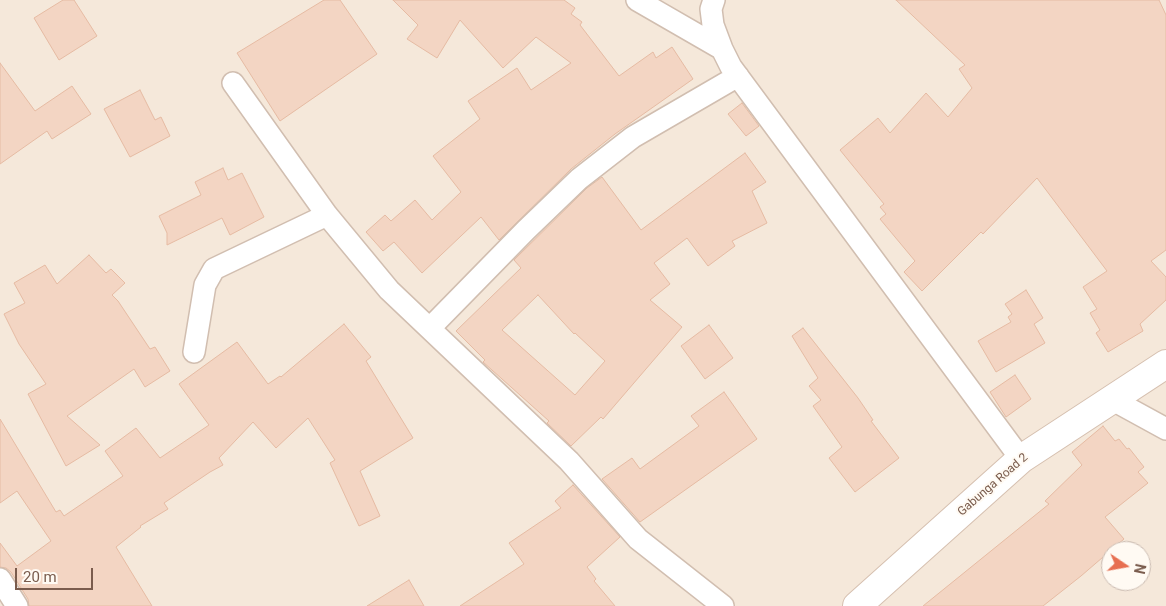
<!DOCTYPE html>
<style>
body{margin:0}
#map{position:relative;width:1166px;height:606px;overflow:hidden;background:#fdf6ec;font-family:Roboto,sans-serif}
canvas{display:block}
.north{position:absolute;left:1101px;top:541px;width:50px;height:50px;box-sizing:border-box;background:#fffaf3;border:1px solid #cabbb1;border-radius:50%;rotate:102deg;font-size:14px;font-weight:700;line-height:20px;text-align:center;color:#7a5c4d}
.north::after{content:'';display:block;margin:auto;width:18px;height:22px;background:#e76f51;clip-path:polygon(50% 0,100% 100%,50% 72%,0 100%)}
.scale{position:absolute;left:15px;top:568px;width:78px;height:22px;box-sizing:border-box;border:2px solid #7a5c4d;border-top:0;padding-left:6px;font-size:15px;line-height:18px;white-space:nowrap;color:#7a5c4d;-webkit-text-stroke:4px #fffaf3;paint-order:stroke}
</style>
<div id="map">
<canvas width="1166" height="606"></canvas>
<div class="north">N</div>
<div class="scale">20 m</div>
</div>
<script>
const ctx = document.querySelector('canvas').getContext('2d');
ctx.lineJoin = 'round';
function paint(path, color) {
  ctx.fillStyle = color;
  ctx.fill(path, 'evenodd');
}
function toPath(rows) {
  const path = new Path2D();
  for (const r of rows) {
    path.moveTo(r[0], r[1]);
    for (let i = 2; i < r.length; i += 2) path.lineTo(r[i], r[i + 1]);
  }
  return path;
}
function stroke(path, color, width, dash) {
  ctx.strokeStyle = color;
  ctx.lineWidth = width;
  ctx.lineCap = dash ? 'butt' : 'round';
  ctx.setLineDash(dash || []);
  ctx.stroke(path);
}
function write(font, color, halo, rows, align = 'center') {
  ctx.font = font + ' Roboto,sans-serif';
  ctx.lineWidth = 4;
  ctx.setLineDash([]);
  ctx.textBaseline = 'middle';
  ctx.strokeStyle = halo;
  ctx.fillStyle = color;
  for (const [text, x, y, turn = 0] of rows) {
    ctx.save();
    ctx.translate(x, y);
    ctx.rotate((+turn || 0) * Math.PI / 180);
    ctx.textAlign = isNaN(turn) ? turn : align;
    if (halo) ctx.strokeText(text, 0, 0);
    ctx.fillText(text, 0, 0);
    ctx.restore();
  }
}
const residential = toPath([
 [0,0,1166,0,1166,606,0,606],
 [1111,551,1141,551,1141,581,1111,581]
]);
const building = toPath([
 [63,0,74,0,97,36,59,60,34,18,63,0],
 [324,0,340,0,377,54,280,121,237,53,324,0],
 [393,0,564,0,575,8,571,14,582,22,580,25,619,76,653,52,656,58,672,47,693,79,615,134,571,169,499,240,481,217,422,273,394,242,383,251,366,232,385,215,391,221,415,200,432,220,461,192,433,156,480,119,468,101,517,68,531,90,571,63,536,37,503,68,460,20,437,58,407,39,418,25,393,0],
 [896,0,1159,0,1166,15,1166,250,1151,261,1166,277,1166,300,1140,324,1143,331,1108,352,1096,333,1100,330,1090,313,1097,309,1083,287,1107,271,1037,178,983,234,981,232,922,291,904,272,915,261,880,219,886,214,880,207,884,204,840,150,878,118,890,133,926,93,948,117,972,88,959,69,965,65,896,0],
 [0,63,35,111,72,86,91,114,52,139,47,131,0,164,0,63],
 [140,90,155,120,161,117,170,136,130,157,104,109,140,90],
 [742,103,759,126,746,136,728,114,742,103],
 [745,153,766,182,752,191,767,223,732,241,735,246,708,266,687,238,654,263,670,284,650,300,682,327,603,419,601,417,571,446,547,423,549,421,483,362,485,360,456,331,521,268,514,260,587,188,602,177,641,230,745,153],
 [538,295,574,334,575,333,605,361,575,395,502,330,538,295],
 [223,168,228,180,242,173,264,217,230,235,222,218,167,245,167,233,159,216,201,195,195,182,223,168],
 [89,255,106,273,111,269,125,283,112,295,118,301,150,349,155,347,170,371,145,387,134,369,67,416,100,445,66,466,28,394,46,384,19,344,4,314,25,303,14,283,45,265,57,284,89,255],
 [1026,290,1043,318,1034,324,1045,343,996,372,978,341,1011,322,1008,317,1012,314,1005,304,1026,290],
 [344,324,371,357,366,361,413,438,360,471,380,516,359,526,330,463,335,460,308,418,276,448,253,422,219,458,223,465,210,472,164,503,168,509,140,526,141,527,116,547,152,606,29,606,28,599,11,572,6,568,0,567,0,543,17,566,51,541,17,491,0,503,0,419,56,512,60,510,64,516,123,476,105,451,136,428,160,458,209,425,179,384,237,342,268,384,280,376,281,377,344,324],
 [709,325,733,358,705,379,681,346,709,325],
 [803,328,858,398,873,420,871,421,899,458,855,492,829,458,842,447,813,406,821,400,809,386,818,378,792,336,803,328],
 [1015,375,1031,399,1006,417,990,392,1015,375],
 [724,392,757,439,640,522,602,479,632,458,640,469,699,426,691,416,724,392],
 [1103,426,1115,441,1119,439,1127,449,1129,448,1144,467,1138,472,1148,483,1105,517,1124,539,1081,576,1043,606,923,606,1049,504,1045,501,1082,465,1072,452,1103,426],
 [573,485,620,537,587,567,596,579,594,581,615,606,460,606,524,564,509,543,561,508,555,501,573,485],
 [409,580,424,606,367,606,409,580]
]);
const street = toPath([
 [637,0,722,49],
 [714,0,711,9,713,25,722,49,731,67,1021,459],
 [233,83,327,215,389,290,569,461,638,539,723,606],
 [430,328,526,230,579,179,633,137,738,76],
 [194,352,205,285,214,269,327,215],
 [1113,400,1166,429],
 [0,579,17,606]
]);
const secondary = toPath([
 [857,606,1021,459,1166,364]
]);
const streetNames = [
 ["Gabunga Road 2",993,485,-41]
];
paint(residential, '#f5e8da');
paint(building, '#f3d5c3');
stroke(building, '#e6bba3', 1);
stroke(street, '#d1beb0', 24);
stroke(secondary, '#d6c0b0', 30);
stroke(street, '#fff', 21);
stroke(secondary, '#fff', 28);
write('12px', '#7a5c4d', '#fffaf3', streetNames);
</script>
